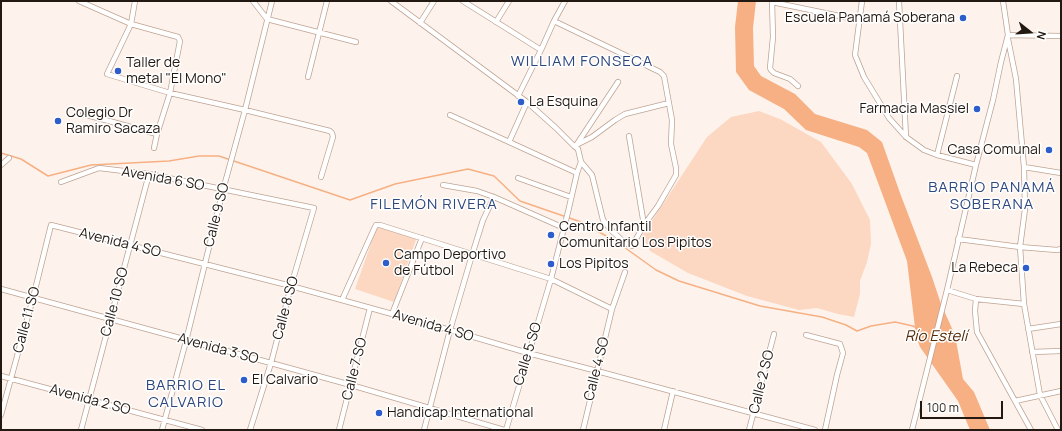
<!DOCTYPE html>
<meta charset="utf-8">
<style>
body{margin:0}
#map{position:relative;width:1062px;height:431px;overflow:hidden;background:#fef3ec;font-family:Manrope,sans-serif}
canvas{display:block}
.frame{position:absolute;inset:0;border:2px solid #231913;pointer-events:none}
.north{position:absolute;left:1010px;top:12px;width:40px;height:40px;-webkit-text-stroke:3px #fff;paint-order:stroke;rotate:107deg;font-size:11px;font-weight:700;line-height:16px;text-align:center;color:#231913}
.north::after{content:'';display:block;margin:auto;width:14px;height:18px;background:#231913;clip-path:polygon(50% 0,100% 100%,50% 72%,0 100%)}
.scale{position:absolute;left:920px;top:401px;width:83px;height:18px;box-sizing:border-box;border:2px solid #231913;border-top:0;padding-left:5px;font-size:12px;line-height:14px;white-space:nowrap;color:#231913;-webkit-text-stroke:3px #fff;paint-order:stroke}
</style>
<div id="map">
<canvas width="1062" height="431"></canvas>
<div class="frame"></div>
<div class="north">N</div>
<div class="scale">100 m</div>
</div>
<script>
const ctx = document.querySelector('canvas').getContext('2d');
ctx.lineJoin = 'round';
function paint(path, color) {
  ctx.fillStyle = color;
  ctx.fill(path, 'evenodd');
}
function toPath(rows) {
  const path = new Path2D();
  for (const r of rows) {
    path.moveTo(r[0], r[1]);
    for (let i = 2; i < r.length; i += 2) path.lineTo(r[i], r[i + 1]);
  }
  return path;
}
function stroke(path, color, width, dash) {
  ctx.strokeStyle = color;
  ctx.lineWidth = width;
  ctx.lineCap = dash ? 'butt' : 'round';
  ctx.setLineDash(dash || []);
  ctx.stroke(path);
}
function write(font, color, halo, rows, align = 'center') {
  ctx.font = font + ' Manrope,sans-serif';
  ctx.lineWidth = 3;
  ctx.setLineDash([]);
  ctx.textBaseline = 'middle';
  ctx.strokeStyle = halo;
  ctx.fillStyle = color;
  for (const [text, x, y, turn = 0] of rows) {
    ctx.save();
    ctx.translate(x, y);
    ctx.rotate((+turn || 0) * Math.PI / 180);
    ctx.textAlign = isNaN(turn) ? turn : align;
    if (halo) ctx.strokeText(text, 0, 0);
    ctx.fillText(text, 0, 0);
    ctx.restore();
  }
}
const green = toPath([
 [759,111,780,119,821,142,852,184,870,220,871,244,867,262,860,281,860,294,854,317,838,314,817,308,799,310,747,296,688,273,650,251,642,236,707,137,731,117],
 [378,224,417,237,394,302,355,289]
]);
const water = toPath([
 [738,1,756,1,753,28,754,66,761,76,795,94,815,114,867,130,882,142,900,193,932,277,941,304,955,335,963,379,974,392,990,430,970,430,958,401,920,347,916,336,907,261,867,153,859,147,806,130,784,109,749,90,736,72,735,27]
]);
const stream = toPath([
 [1,153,21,159,48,176,91,165,169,161,199,156,219,156,350,200,395,184,468,169,494,176,520,201,581,222,617,242,656,270,679,281,760,306,822,317,846,325,857,331,871,326,895,322,913,326,917,328]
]);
const minor = toPath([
 [79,1,131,24,178,37,180,41,170,93,157,134,154,148],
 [135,1,131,24,107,74,170,93,245,110,330,131,332,133,333,137,321,177],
 [253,1,267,19,356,42],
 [391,1,527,102,556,128,574,146,578,149,581,162,592,175,603,220,612,231,625,243,632,246,644,225,629,136],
 [463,1,541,50],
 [772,1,773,37,770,68,771,70,774,73,790,79,798,86],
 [862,1,855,55,864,77,889,118,906,137,924,150,937,155,976,165],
 [899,1,906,137],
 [772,2,859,20],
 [554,21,660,72,664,76,672,120,671,144,676,168,676,175,658,206,644,225],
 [496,22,509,1],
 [420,23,434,1],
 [1008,35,1061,36],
 [1008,39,1016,79,1024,167,1025,209,1020,247,1024,304,1040,395,1058,430],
 [308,77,327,1],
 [518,96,541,50,554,21,565,1],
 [83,114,157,134],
 [450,115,577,173],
 [509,142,527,102],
 [577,144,618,82],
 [574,146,592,137,615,120,625,114,669,103],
 [937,155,957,76],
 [1,165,9,158],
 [1024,167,1061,173],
 [518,178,571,197],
 [61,182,99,168,149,174,314,208,291,286,271,363,250,430],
 [443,185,477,191,494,197,564,228],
 [958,239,1020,247,1057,250,1061,249],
 [1,289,351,385,504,430],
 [947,290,976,299,1024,304],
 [976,299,975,311,977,332,1031,430],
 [342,300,374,229,376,225,380,225,551,279,612,309],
 [392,314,422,238],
 [1028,329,1061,324],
 [806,335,840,344,843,353,837,375,825,430],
 [1032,352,1061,351],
 [1,376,202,430],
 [1015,401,1061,391],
 [1,415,33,298,51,225,291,286,450,330,528,353,597,371,815,430],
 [81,430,149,174],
 [162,430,186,341,223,190,245,110,272,1],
 [339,430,370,308],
 [424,430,450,330,472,255,483,220,494,197],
 [506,430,551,279,568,212,577,173,581,162],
 [583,430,612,309,625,272],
 [664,430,673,391],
 [749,430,774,334],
 [912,430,947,290,976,165,993,100,1001,62,1008,35,1003,1]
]);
const markers = [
 [963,18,4,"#2d5ccb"],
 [118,71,4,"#2d5ccb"],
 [521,102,4,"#2d5ccb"],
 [977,109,4,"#2d5ccb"],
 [58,121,4,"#2d5ccb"],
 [1049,150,4,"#2d5ccb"],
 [551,235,4,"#2d5ccb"],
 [386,263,4,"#2d5ccb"],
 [551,264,4,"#2d5ccb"],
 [1026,268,4,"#2d5ccb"],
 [244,380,4,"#2d5ccb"],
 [379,413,4,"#2d5ccb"]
];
const poiNames = [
 ["Escuela Panamá Soberana",955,18,"right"],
 ["Taller de",126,63],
 ["metal \"El Mono\"",126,79],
 ["La Esquina",529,102],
 ["Farmacia Massiel",969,109,"right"],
 ["Colegio Dr",66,113],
 ["Ramiro Sacaza",66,129],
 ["Casa Comunal",1041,150,"right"],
 ["Centro Infantil",559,227],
 ["Comunitario Los Pipitos",559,243],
 ["Campo Deportivo",394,255],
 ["de Fútbol",394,271],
 ["Los Pipitos",559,264],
 ["La Rebeca",1018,268,"right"],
 ["El Calvario",252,380],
 ["Handicap International",387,413]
];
const streetNames = [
 ["Avenida 6 SO",163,179,10],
 ["Calle 9 SO",217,215,-76],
 ["Avenida 4 SO",120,243,14],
 ["Calle 10 SO",115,302,-75],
 ["Calle 8 SO",286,308,-75],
 ["Calle 11 SO",27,320,-75],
 ["Avenida 4 SO",433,326,16],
 ["Avenida 3 SO",218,349,15],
 ["Calle 5 SO",528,354,-73],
 ["Calle 7 SO",355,369,-76],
 ["Calle 4 SO",597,369,-76],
 ["Calle 2 SO",762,382,-76],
 ["Avenida 2 SO",90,400,15]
];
const neighbourhoodNames = [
 ["WILLIAM FONSECA",582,62],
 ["BARRIO PANAMÁ",992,188],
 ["SOBERANA",992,205],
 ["FILEMÓN RIVERA",434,205],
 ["BARRIO EL",186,386],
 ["CALVARIO",186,403]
];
const waterNames = [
 ["Río Estelí",936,337]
];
paint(green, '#fcd7c1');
paint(water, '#f6b083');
stroke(stream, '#f6b083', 1.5);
stroke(minor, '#bea393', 6);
stroke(minor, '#fff', 4.5);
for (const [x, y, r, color] of markers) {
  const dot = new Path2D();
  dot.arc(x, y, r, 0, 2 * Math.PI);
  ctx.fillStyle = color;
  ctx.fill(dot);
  stroke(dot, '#fff', 1.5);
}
write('14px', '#231913', '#fff', poiNames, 'left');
write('14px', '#231913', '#fff', streetNames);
ctx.letterSpacing = '1px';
write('15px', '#2d477f', '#fff', neighbourhoodNames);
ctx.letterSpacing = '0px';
write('italic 15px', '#552905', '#fff', waterNames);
</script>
